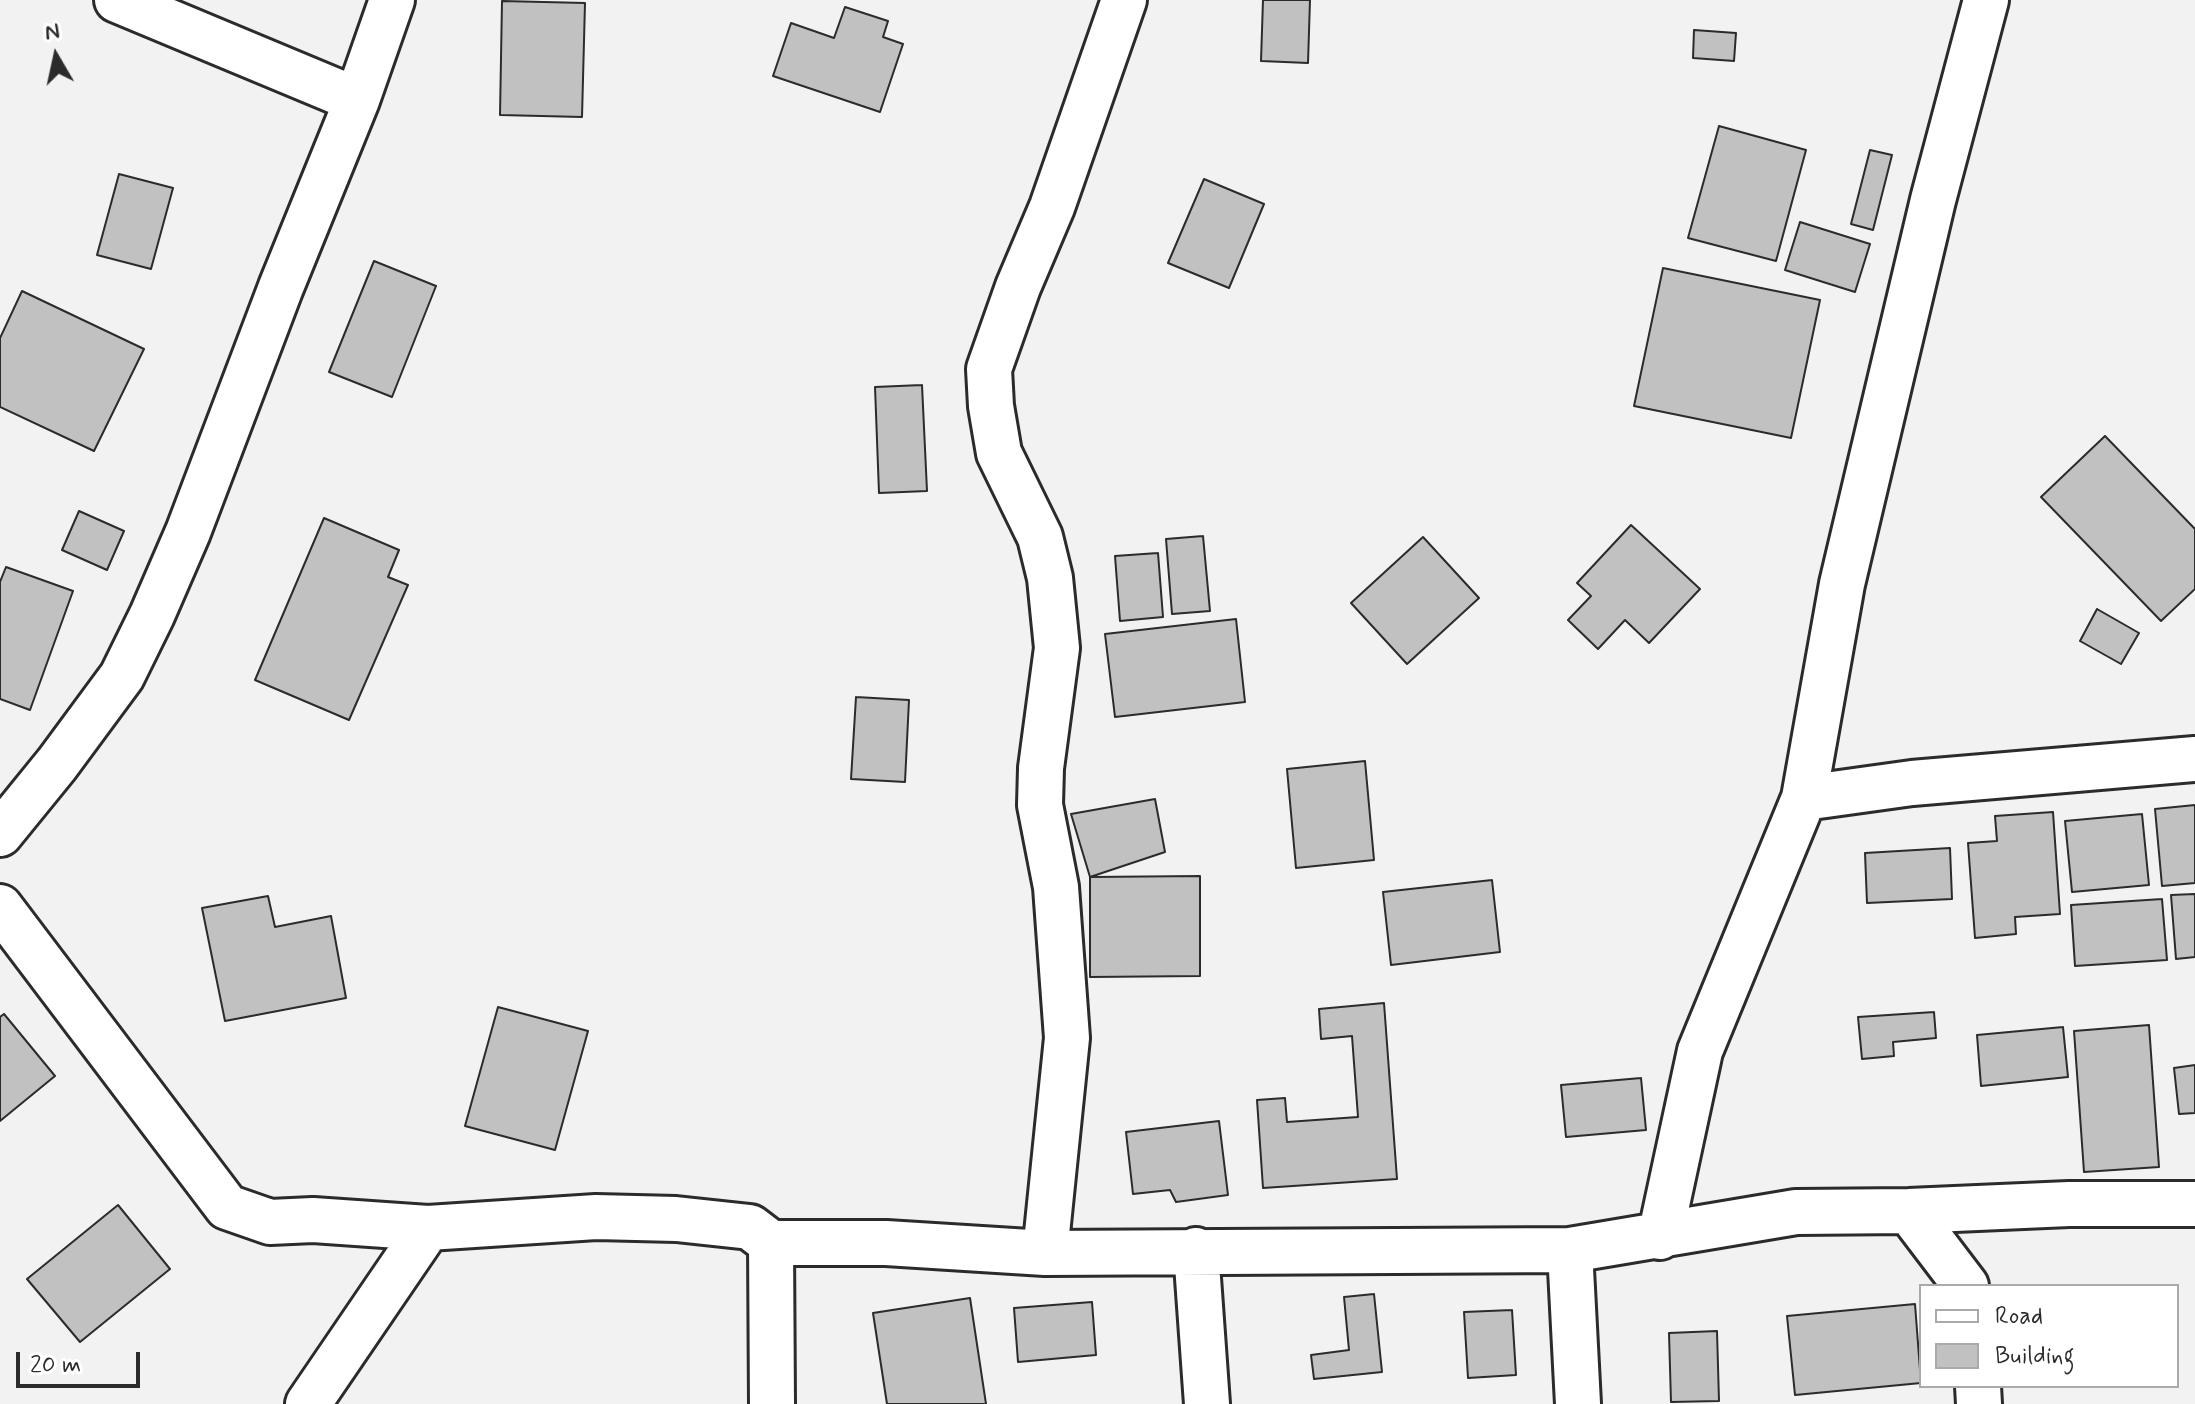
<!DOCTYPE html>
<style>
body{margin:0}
#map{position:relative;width:2195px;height:1404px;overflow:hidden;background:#f2f2f2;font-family:Mynerve,sans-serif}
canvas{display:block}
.legend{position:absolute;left:1919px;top:1284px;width:260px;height:104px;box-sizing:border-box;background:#fff;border:2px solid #aaa;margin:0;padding:10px 14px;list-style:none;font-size:24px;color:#2b2b2b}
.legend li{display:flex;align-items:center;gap:16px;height:40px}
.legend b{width:40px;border:2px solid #aaa}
.north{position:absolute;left:16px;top:16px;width:80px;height:80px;-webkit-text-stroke:6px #fff;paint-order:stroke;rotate:351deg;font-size:22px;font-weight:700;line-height:32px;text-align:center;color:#2b2b2b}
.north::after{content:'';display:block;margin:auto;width:28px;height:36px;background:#2b2b2b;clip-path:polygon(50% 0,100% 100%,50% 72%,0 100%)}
.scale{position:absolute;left:16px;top:1352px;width:124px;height:36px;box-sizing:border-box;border:4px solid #2b2b2b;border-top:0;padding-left:10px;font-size:24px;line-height:28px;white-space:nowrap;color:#2b2b2b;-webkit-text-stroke:6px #fff;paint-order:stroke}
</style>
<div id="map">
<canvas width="2195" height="1404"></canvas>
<ul class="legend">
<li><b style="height:10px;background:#fff"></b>Road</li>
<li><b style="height:22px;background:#c1c1c1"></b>Building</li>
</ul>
<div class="north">N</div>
<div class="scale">20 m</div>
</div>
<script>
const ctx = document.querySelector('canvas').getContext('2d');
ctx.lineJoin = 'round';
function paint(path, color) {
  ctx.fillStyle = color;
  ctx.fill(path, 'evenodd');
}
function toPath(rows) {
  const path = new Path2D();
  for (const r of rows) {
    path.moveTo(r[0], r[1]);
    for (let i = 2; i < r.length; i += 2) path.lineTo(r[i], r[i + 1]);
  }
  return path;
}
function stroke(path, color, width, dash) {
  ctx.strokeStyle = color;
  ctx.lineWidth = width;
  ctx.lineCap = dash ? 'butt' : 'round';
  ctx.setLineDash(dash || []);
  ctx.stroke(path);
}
const building = toPath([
 [1263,0,1310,0,1308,63,1261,61,1263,0],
 [502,1,585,3,582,117,500,115,502,1],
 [845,7,888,21,883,37,903,44,880,112,773,76,791,23,834,38,845,7],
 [1694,30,1736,33,1734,61,1693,58,1694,30],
 [1719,126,1806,150,1776,261,1688,238,1719,126],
 [1870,150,1892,155,1873,230,1851,224,1870,150],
 [119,174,173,188,151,269,97,255,119,174],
 [1204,179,1264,204,1229,288,1168,263,1204,179],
 [1800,222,1870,244,1855,292,1785,270,1800,222],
 [374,261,436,286,392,397,329,372,374,261],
 [1663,268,1820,300,1791,438,1634,406,1663,268],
 [22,291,144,349,94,451,0,407,0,338,22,291],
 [922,385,927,491,879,493,875,387,922,385],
 [2105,436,2195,529,2195,589,2161,621,2041,497,2105,436],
 [79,511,124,531,107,570,62,550,79,511],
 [324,518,399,550,388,577,408,585,349,720,255,680,324,518],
 [1631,525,1700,589,1649,643,1625,620,1598,649,1568,620,1591,596,1577,583,1631,525],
 [1203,536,1210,611,1172,614,1166,539,1203,536],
 [1423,537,1479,598,1407,664,1351,603,1423,537],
 [1158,553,1163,617,1120,621,1115,556,1158,553],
 [6,567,73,591,30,710,0,699,0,582,6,567],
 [2097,609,2139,633,2121,664,2080,641,2097,609],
 [1236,619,1245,702,1115,717,1105,634,1236,619],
 [856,697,909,700,905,782,851,779,856,697],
 [1365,761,1374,860,1296,868,1287,769,1365,761],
 [1155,799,1165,852,1090,877,1071,814,1155,799],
 [2195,805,2195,883,2162,886,2155,809,2195,805],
 [2053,812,2060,914,2015,917,2016,934,1975,938,1968,843,1997,841,1995,816,2053,812],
 [2142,814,2149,885,2072,892,2065,821,2142,814],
 [1950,848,1952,899,1867,903,1865,853,1950,848],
 [1200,876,1200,976,1090,977,1090,877,1200,876],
 [1492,880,1500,952,1391,965,1383,892,1492,880],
 [2195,894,2195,957,2176,959,2171,895,2195,894],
 [268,896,275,927,331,916,346,998,225,1021,202,908,268,896],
 [2162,899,2167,960,2075,966,2071,905,2162,899],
 [1384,1003,1397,1179,1263,1188,1257,1100,1285,1098,1287,1122,1358,1117,1352,1036,1321,1039,1319,1009,1384,1003],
 [498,1007,588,1031,555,1150,465,1126,498,1007],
 [1934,1012,1936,1038,1893,1042,1894,1056,1862,1059,1858,1017,1934,1012],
 [4,1014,55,1076,0,1121,0,1017,4,1014],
 [2149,1025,2159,1167,2084,1172,2074,1031,2149,1025],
 [2063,1027,2068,1077,1981,1086,1977,1035,2063,1027],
 [2195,1065,2195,1113,2179,1114,2174,1068,2195,1065],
 [1641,1078,1646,1130,1566,1137,1561,1085,1641,1078],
 [1219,1121,1228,1195,1176,1202,1170,1190,1133,1194,1126,1132,1219,1121],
 [118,1205,170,1269,80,1342,27,1279,118,1205],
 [1374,1294,1382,1372,1314,1379,1311,1355,1349,1350,1344,1297,1374,1294],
 [970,1298,986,1404,887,1404,873,1313,970,1298],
 [1092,1302,1096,1355,1018,1362,1014,1308,1092,1302],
 [1915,1304,1921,1383,1795,1395,1787,1316,1915,1304],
 [1512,1310,1516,1375,1468,1378,1464,1312,1512,1310],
 [1717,1331,1719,1401,1671,1402,1669,1333,1717,1331]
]);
const street = toPath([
 [117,0,357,100],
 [1804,798,1912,783,2195,759],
 [0,834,57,764,122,676,152,615,188,532,281,287,357,100,392,0],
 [0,907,227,1207,270,1222,313,1220,428,1228,596,1217,676,1219,750,1227,771,1243,886,1243,1045,1253,1570,1250,1796,1212,1909,1211,2069,1204,2195,1204],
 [1909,1211,1966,1286],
 [1660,1237,1700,1051,1804,798,1842,584,1933,200,1986,0],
 [771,1243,772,1404],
 [1196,1250,1207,1404],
 [1570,1250,1578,1404],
 [1045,1253,1067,1038,1056,887,1040,805,1041,768,1057,648,1050,578,1040,537,999,453,991,406,989,369,1018,287,1052,207,1124,0],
 [1978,1386,1979,1404],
 [308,1404,428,1228]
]);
paint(building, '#c1c1c1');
stroke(building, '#2b2b2b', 2);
stroke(street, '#2b2b2b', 50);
stroke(street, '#fff', 44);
</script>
